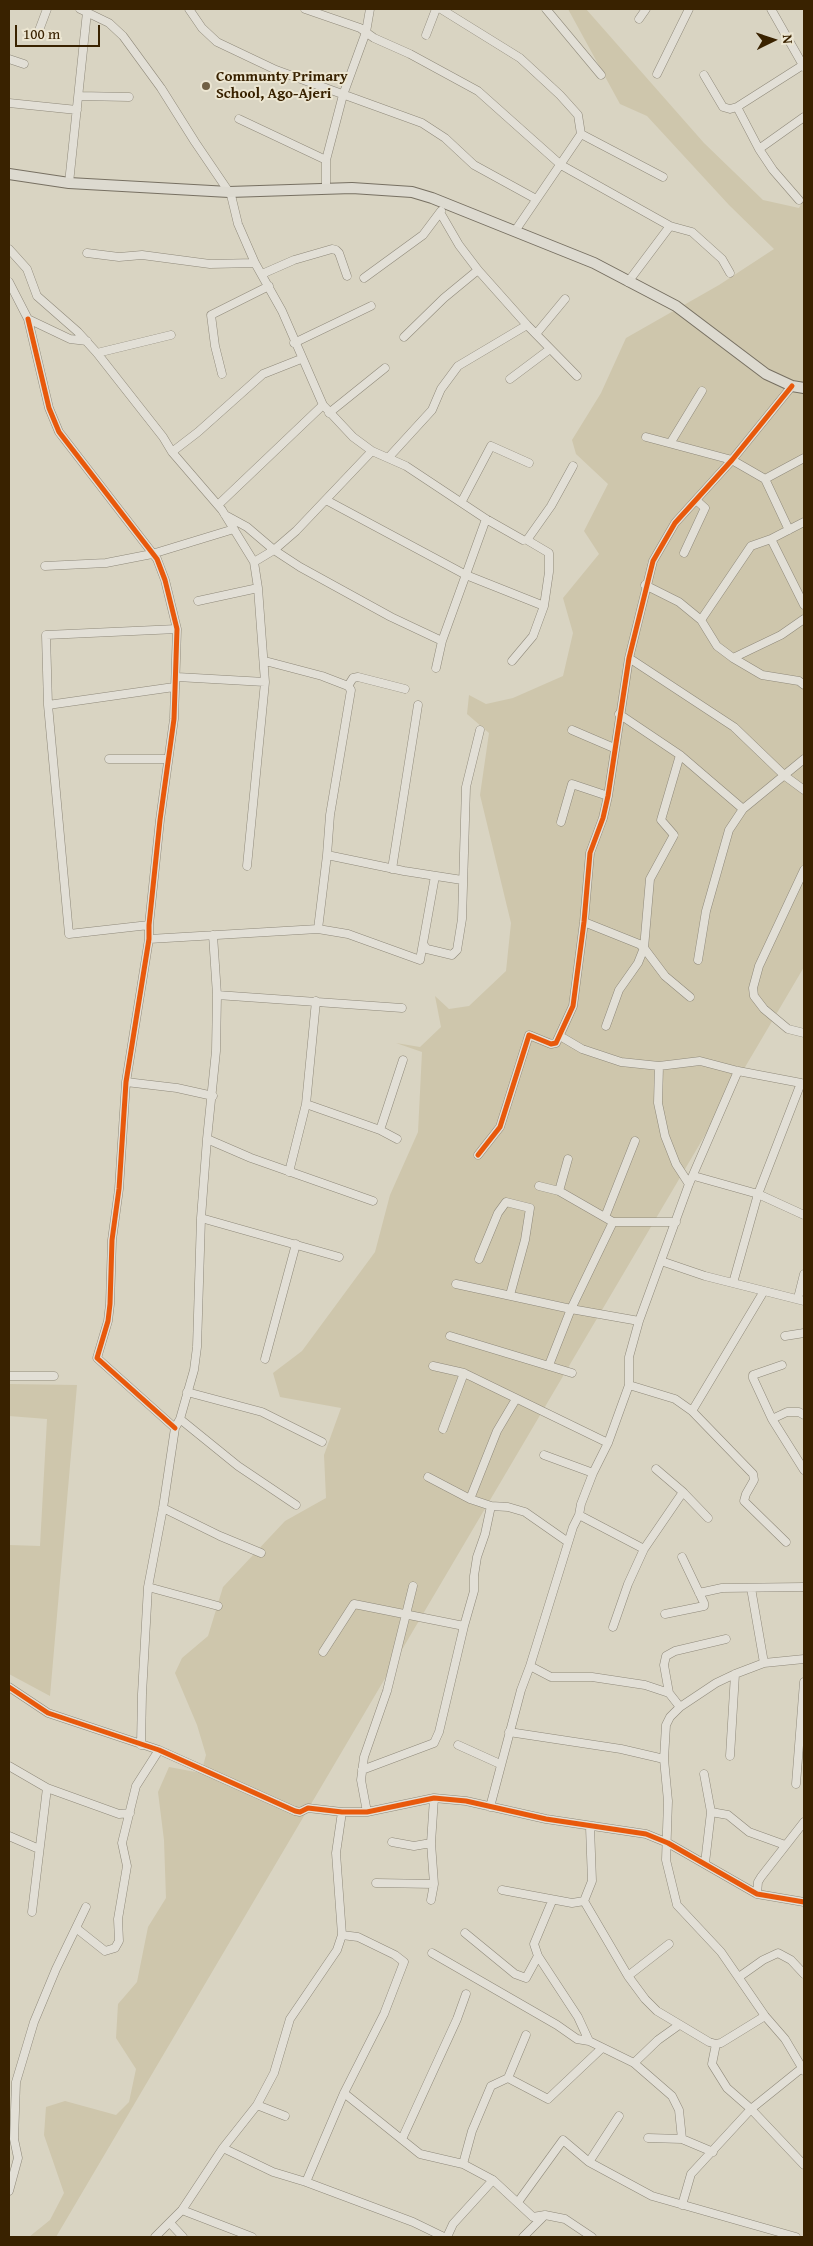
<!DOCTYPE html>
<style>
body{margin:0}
#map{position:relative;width:813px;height:2246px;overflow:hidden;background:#d9d4c2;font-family:"Gentium Book Plus",serif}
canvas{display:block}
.frame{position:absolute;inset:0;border:10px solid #392200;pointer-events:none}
.north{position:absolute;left:748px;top:15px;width:50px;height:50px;-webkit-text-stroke:4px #ece6d2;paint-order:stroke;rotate:86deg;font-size:14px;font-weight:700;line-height:20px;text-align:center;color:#392200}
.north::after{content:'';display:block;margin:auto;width:18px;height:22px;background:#392200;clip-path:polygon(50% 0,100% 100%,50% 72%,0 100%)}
.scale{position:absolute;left:15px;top:25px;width:85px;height:22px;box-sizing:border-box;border:2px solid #392200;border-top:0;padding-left:6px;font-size:15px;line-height:18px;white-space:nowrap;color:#392200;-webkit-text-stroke:4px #ece6d2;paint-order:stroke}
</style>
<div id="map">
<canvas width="813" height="2246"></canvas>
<div class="frame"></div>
<div class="north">N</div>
<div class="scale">100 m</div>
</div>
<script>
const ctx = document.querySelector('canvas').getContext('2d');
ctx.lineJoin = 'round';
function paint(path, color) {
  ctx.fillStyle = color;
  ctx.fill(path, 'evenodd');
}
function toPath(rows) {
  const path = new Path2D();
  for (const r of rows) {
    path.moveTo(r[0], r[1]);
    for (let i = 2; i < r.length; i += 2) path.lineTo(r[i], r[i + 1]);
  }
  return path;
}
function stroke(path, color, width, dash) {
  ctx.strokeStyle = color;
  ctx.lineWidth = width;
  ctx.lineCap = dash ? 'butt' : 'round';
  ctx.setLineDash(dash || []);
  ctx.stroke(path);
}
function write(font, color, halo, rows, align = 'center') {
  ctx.font = font + ' "Gentium Book Plus",serif';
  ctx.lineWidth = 4;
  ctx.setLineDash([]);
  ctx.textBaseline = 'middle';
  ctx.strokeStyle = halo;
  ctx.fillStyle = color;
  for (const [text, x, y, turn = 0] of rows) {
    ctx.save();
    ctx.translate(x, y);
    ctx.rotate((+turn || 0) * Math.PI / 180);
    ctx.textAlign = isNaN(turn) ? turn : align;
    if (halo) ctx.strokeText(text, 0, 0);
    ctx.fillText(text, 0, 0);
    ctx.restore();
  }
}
const green = toPath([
 [568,9,586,9,704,143,763,200,799,208,804,198,804,967,56,2237,29,2237,50,2220,64,2193,44,2135,46,2107,65,2101,116,2115,129,2102,136,2069,116,2038,118,2004,137,1982,148,1927,166,1898,164,1840,158,1792,169,1767,201,1773,206,1755,197,1725,175,1673,182,1658,208,1636,223,1587,285,1521,326,1498,324,1455,341,1408,280,1397,273,1373,302,1351,375,1252,390,1195,418,1132,422,1052,396,1043,420,1047,441,1027,435,996,449,1009,469,1006,506,971,511,923,480,795,489,733,467,714,469,695,486,704,513,698,563,676,573,633,563,598,599,554,584,531,608,484,576,454,572,440,601,393,626,338,719,285,774,249,729,205,647,116,620,104],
 [9,1384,77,1385,50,1696,9,1674,9,1545,40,1546,47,1419,9,1416]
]);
const minor = toPath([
 [80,9,109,23,123,36,161,88,195,142,231,195,238,224,255,263,282,311,323,405,353,437,372,451,406,466,486,519,523,540],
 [189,9,202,28,217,42,276,70,422,123,445,138,474,165,536,199],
 [305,9,360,28,374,38,410,54,478,91,561,165,670,226,692,232,722,259,730,273],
 [441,9,520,58,560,95,578,115,581,134,515,231],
 [546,9,601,75],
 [771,9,804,67],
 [639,19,646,9],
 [38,33,47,9],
 [426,35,436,9],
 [9,59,24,64],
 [657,74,689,9],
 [704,75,723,107,730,109,737,107,803,65],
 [79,96,129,97],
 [9,103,77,110],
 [737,107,759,149,773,170,799,200],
 [239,119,326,160],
 [581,134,663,177],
 [759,149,804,117],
 [69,183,87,12],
 [326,188,326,160,343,95,366,32,370,9],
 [441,214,459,245,478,270,527,325,577,376],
 [9,249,27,269,37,296,78,332,97,353,163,437,172,452,222,510,254,562,258,588,265,682,247,866],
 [87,253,119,257,142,255,210,264,255,263],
 [262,274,294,260,332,249,336,250,339,253,347,276],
 [364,278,423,235,441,211],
 [9,282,28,319,70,339,87,341],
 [628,282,670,226],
 [28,319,49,408,59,432,157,559,165,580,177,629,174,719,160,820,149,925,149,939,126,1082,119,1189,112,1240,110,1304,108,1321,97,1358,175,1428],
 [536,334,565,299],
 [404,337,444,298,478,270],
 [294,343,371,306],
 [97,353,171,335],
 [222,374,215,346,211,315,269,286],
 [510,379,550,349],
 [329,413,385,368],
 [646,437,732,460,765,479,789,530],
 [671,442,702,391],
 [172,452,198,432,263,374,301,359],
 [389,457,432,410,441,389,458,366,527,325],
 [765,479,804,458],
 [326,500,466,575,544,606],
 [462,501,491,446,529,463],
 [218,505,323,405],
 [225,515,247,527,274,550,300,567,391,617,442,641],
 [804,522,771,539,804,605],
 [684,553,705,508,696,500],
 [254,562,274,550,296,531,372,451],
 [45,566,106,563,152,554,234,529],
 [645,585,679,602,701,620,717,646,733,658,762,675,799,681,804,685],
 [198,601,258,588],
 [701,620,751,546,771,539],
 [629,658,734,727,785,776,804,790],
 [733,658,781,635,804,619],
 [265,661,322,676,348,686,351,690,330,815,327,855,318,929],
 [512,661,533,636,544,606,549,572,549,553,527,540,551,506,573,466],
 [436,668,442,641,486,519],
 [177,677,265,682],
 [348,686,353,678,358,677,405,689],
 [48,705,174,687],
 [619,714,680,755,743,809],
 [572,730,614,748],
 [109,759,168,759],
 [561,822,572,784,608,796],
 [327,855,404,871,462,880],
 [392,869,418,705],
 [804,870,759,966,753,988,754,996,764,1009,788,1029,804,1033],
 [584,922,639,944,644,948,665,976,690,997],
 [149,925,69,934,48,705,46,635,177,629],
 [149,939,318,929,348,934,420,960,435,876],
 [423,944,427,949,452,955,457,950,462,919,466,787,480,730],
 [698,960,706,911,729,830,743,809,804,759],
 [217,995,402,1008],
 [606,1026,619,990,638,963,644,948,650,879,674,835,661,820,680,755],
 [560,1036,582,1049,621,1062,659,1066,700,1061,738,1071,801,1083,758,1194,733,1283],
 [659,1066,658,1103,665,1136,676,1164,689,1184],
 [126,1082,177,1088,213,1096],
 [306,1104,380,1130,397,1139],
 [380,1130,403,1060],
 [207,1139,251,1158,373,1201],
 [478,1155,500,1127,529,1035,551,1044,556,1043,573,1006,584,922,590,853,603,818,608,796,629,658,653,561,675,523,732,460,792,386],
 [289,1172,306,1104,316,1001],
 [694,1176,758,1194,804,1215],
 [539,1186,559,1191,613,1222,676,1222],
 [559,1191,568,1159],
 [605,1217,635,1141],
 [201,1218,339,1257],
 [479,1259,498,1213,506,1202,530,1208,525,1240,510,1295],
 [661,1261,705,1276,804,1301],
 [456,1284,571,1309,639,1321],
 [798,1298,804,1274],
 [450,1336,572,1373],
 [785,1336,804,1333],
 [265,1359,296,1244],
 [549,1365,571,1309,613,1222],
 [782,1365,753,1375,753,1378,772,1419,804,1470],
 [433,1366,464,1373,608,1443],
 [9,1376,54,1376],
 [629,1385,675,1399,692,1411,753,1474,754,1480,746,1494,744,1501,786,1542],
 [187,1392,262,1412,322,1442],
 [692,1411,764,1291],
 [180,1419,238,1466,296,1505],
 [772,1419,787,1412,799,1412,804,1415],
 [443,1429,464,1373],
 [544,1455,593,1473],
 [428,1477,470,1499,491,1506,508,1507,525,1512,568,1542],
 [683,1492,708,1518],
 [470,1499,497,1431,516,1399],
 [163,1508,220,1536,261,1553],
 [579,1515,644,1549],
 [148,1587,218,1606],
 [751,1588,764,1663],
 [699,1593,722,1588,804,1587],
 [665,1614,704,1606,704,1603,682,1557],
 [613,1627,628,1584,644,1549,683,1492,656,1469],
 [323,1652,354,1604,464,1626],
 [804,1659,764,1663,735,1674,716,1683,680,1707,670,1717,666,1725,664,1759,668,1801,666,1860,677,1905,721,1952,765,2016,785,2039,804,2071],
 [530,1666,551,1677,592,1677,645,1685,669,1693,680,1707],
 [9,1687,48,1713,159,1750,295,1811,300,1812,308,1808,342,1812,367,1812,434,1798,466,1801,546,1819,646,1834,668,1843,757,1894,804,1902],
 [669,1693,664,1665,666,1656,675,1651,726,1639],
 [509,1732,621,1749,664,1759],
 [141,1745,142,1694,148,1587,163,1508,175,1428,180,1419,194,1370,197,1347,201,1218,207,1139,216,1051,217,995,213,935],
 [458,1745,500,1764],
 [730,1756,735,1674],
 [9,1766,47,1788,119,1814,130,1813],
 [362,1770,434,1743,439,1732,464,1626,474,1591,474,1576,477,1557,485,1534,491,1506],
 [704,1774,711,1812,705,1863],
 [796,1784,804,1682],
 [490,1807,521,1690,530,1666,573,1527,579,1515,581,1504,593,1473,608,1443,629,1385,629,1357,639,1321,689,1184,738,1071],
 [367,1812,361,1780,364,1757,387,1691,413,1586],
 [711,1812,728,1815,749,1832,785,1845],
 [9,1836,39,1849],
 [392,1842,414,1846,431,1843],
 [376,1883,434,1884],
 [502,1890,572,1903,584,1901,628,1976,645,1999,657,2011,709,2042,716,2044,721,2043,765,2016],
 [757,1894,758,1882,761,1877,804,1822],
 [431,1900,434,1884,431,1843,434,1798],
 [552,1901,534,1944,538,1956,578,2017,589,2041],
 [584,1901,592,1881,590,1827],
 [32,1912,47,1788],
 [76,1928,105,1951,115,1948,119,1941,118,1919,127,1866,122,1843,136,1786,159,1750],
 [465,1933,515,1974,526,1978,538,1956],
 [432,1953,557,2025,577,2039,589,2041,634,2063,672,2096,679,2110,682,2139],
 [628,1976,669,1944],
 [739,1977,763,1960,778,1953,791,1960,804,1974],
 [716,2044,712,2064,727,2088,751,2109,804,2165],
 [634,2063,658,2040,679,2025],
 [508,2078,548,2099,602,2048],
 [344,2093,420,2154,463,2164,493,2180,533,2217,545,2215,565,2219,592,2237],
 [257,2105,285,2116],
 [648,2138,682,2139,713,2152],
 [402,2139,457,2019,466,1994],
 [223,2148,273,2172,306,2182,413,2222,444,2237],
 [589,2162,619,2116],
 [463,2164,472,2131,491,2086,508,2078,526,2035],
 [306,2182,344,2093,384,2014,404,1962,395,1955,358,1937,342,1935],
 [9,2191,18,2158,14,2139,16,2082,34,2022,56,1969,86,1907],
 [518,2202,563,2140,589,2162,652,2196,796,2237],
 [682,2205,691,2174,751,2109,802,2068],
 [182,2210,252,2237],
 [170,2223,183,2237],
 [155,2237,182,2210,223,2148,257,2105,274,2073,290,2019,337,1950,342,1935,336,1853,342,1812],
 [447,2237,453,2224,493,2180],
 [523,2237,545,2215]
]);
const major = toPath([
 [9,174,69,183,229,192,352,188,412,192,432,198,594,263,676,306,766,374,792,386,804,388]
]);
const cycleway = toPath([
 [28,319,49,408,59,432,157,559,165,580,177,629,174,719,160,820,149,925,149,939,126,1082,119,1189,112,1240,110,1304,108,1321,97,1358,175,1428],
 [478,1155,500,1127,529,1035,551,1044,556,1043,573,1006,584,922,590,853,603,818,608,796,629,658,653,561,675,523,732,460,792,386],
 [9,1687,48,1713,159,1750,295,1811,300,1812,308,1808,342,1812,367,1812,434,1798,466,1801,546,1819,646,1834,668,1843,757,1894,804,1902]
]);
const markers = [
 [206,86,5,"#716044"]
];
const poiNames = [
 ["Communty Primary",216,77],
 ["School, Ago-Ajeri",216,94]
];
paint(green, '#cec6ac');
stroke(minor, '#8f897a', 9);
stroke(major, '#777062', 12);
stroke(minor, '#e2dfd6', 8);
stroke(major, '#dddad0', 10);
stroke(cycleway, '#e8590c', 5);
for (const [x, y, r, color] of markers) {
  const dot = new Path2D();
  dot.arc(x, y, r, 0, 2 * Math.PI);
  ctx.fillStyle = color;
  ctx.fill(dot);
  stroke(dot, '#ece6d2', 2);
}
write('bold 15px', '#392200', '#ece6d2', poiNames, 'left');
</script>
